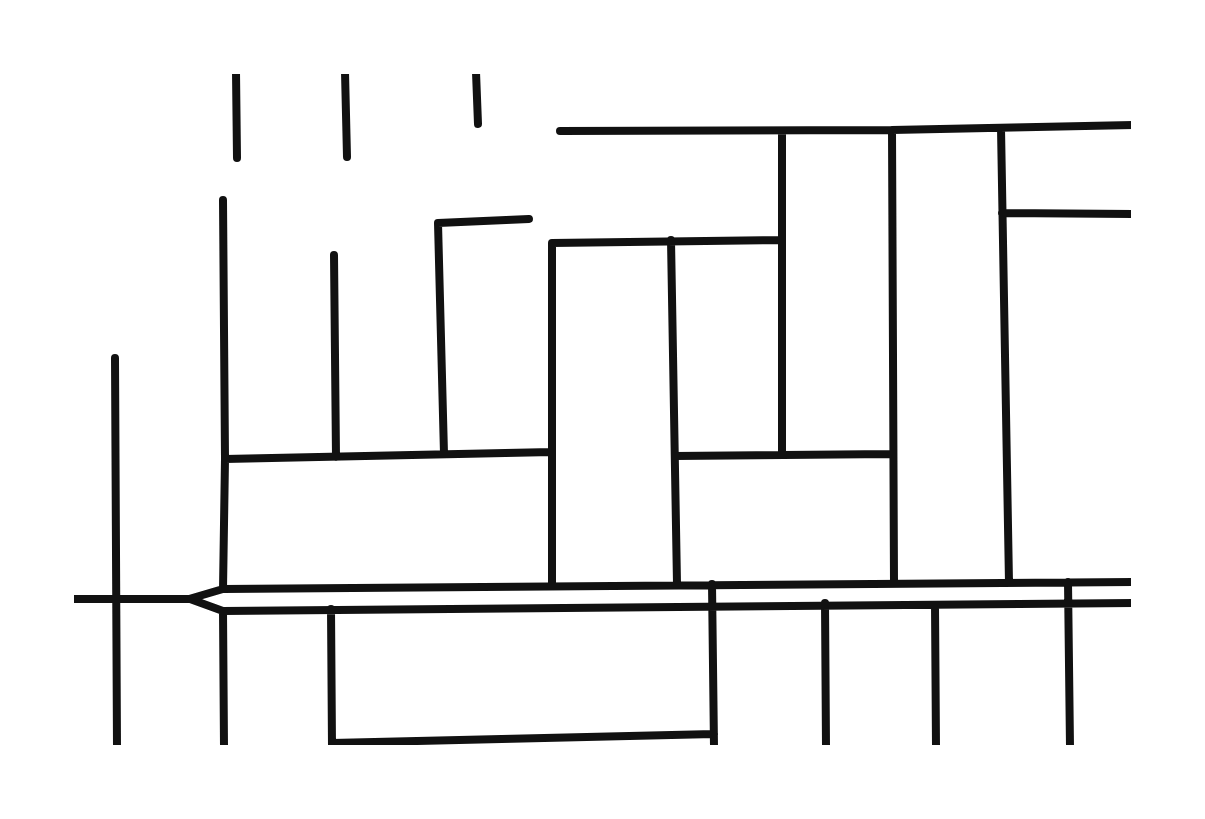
<!DOCTYPE html>
<style>
body{margin:0}
#map{position:relative;width:1205px;height:819px;overflow:hidden;background:#fff;font-family:Commissioner,sans-serif}
canvas{display:block}
.frame{position:absolute;inset:0;border:74px solid #fff;pointer-events:none}
</style>
<div id="map">
<canvas width="1205" height="819"></canvas>
<div class="frame"></div>
</div>
<script>
const ctx = document.querySelector('canvas').getContext('2d');
ctx.lineJoin = 'round';
function toPath(rows) {
  const path = new Path2D();
  for (const r of rows) {
    path.moveTo(r[0], r[1]);
    for (let i = 2; i < r.length; i += 2) path.lineTo(r[i], r[i + 1]);
  }
  return path;
}
function stroke(path, color, width, dash) {
  ctx.strokeStyle = color;
  ctx.lineWidth = width;
  ctx.lineCap = dash ? 'butt' : 'round';
  ctx.setLineDash(dash || []);
  ctx.stroke(path);
}
const minor = toPath([
 [236,72,237,158],
 [345,72,347,157],
 [476,72,478,124],
 [1001,128,1009,583],
 [892,130,894,583],
 [560,131,892,130,1133,125],
 [782,131,782,453],
 [223,200,225,459,552,452],
 [1002,213,1133,214],
 [671,240,677,584],
 [334,255,336,457],
 [115,358,117,747],
 [444,454,438,223,529,219],
 [675,456,892,454],
 [1068,582,1070,747],
 [712,584,714,747],
 [552,586,552,243,782,240],
 [223,589,225,459],
 [72,599,189,599,223,589,1133,582],
 [190,599,223,611,1133,603],
 [825,603,826,747],
 [935,605,936,747],
 [331,609,332,747],
 [223,611,224,747],
 [332,743,714,734]
]);
stroke(minor, '#111', 8);
</script>
